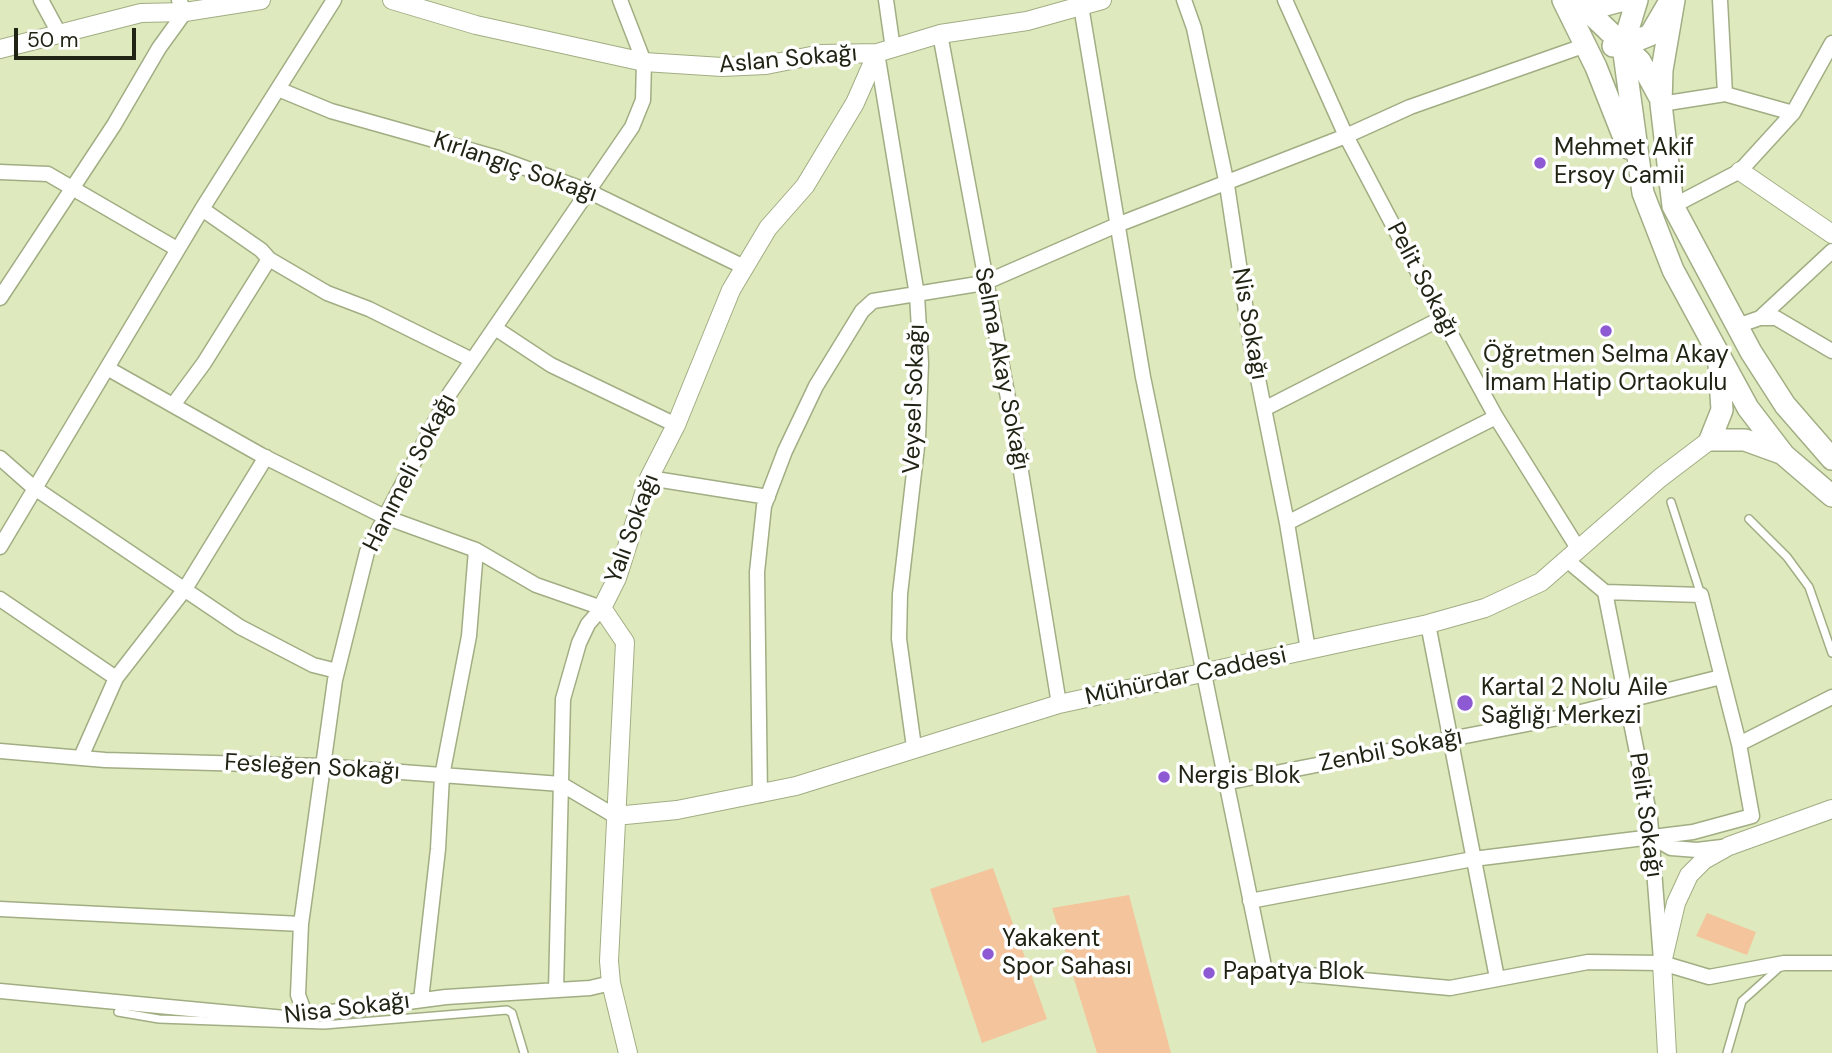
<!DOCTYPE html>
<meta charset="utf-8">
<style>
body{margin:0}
#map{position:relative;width:1832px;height:1053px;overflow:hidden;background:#deeabe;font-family:"DM Sans",sans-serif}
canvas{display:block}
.scale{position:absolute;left:14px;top:28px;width:122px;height:32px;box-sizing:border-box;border:4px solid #202414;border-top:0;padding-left:9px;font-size:21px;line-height:24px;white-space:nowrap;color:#202414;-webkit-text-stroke:5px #fff;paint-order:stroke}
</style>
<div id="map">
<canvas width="1832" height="1053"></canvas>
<div class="scale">50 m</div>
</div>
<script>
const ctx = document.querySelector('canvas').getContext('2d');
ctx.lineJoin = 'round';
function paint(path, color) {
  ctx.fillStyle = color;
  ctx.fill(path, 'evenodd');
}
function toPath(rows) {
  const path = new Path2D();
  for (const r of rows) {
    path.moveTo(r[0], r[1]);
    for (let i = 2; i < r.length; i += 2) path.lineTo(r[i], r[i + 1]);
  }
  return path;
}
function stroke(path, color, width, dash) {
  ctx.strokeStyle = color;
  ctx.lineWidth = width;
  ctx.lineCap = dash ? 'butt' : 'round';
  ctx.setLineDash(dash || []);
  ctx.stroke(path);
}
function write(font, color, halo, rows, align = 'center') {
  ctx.font = font + ' "DM Sans",sans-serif';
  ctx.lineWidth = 7;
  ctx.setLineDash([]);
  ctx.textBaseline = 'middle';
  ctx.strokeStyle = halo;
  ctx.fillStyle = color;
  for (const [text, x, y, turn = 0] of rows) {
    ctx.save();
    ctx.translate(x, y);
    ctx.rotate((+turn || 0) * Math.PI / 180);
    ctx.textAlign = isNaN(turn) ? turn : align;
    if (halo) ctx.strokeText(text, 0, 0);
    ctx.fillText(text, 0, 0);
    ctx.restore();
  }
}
const green = toPath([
 [993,868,1047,1019,982,1043,930,889],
 [1129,895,1171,1053,1097,1053,1052,908],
 [1707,913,1756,932,1747,955,1696,936]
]);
const service = toPath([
 [1671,502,1701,595],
 [1749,519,1787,557,1809,587,1832,653],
 [118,1012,159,1019,324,1025,507,1010,512,1013,524,1053],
 [1727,1053,1742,1001,1781,966]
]);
const minor = toPath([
 [41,0,60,35],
 [334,0,202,209,261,250,269,259,327,293,369,309,472,360],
 [886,0,893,49],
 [1184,0,1194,28,1227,185,1251,344,1287,523,1308,650],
 [1285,0,1346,136,1442,318,1496,417,1579,550],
 [1720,0,1725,94],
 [1081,6,1143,377,1265,971,1450,988,1588,962,1662,963,1709,977,1784,963,1832,963],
 [940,34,1016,441,1059,704],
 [877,53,917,295,921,363,918,438,900,594,899,639,914,747],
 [278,89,331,111,498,158,588,191,744,267],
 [1661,104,1725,94,1793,113],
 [0,172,48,174,177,249],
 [1673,206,1740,171,1793,113,1832,43],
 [0,298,114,125,159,48,185,12,179,0],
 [1760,318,1832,251],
 [1737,326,1760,318,1776,318,1832,351],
 [495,328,551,365,676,425],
 [107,368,261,455,385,517,476,550,469,636,442,776,438,849,421,1000],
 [173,405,204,363,269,259],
 [1264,409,1442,318],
 [0,458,33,487,240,627,313,665,337,671],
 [649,478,768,497],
 [1287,523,1496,417],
 [0,547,202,209],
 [476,550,536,585,602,608,588,624,579,643,563,699,556,990],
 [1568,561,1605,592,1650,818,1661,960],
 [0,599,116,678,185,589,266,457],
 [1428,624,1497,978],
 [1739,744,1832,697],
 [0,751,105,760,322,766,561,784,615,816],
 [81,757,116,678],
 [1224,783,1553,719,1721,677],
 [760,795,757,572,764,506,785,451,816,386,862,311,873,301,984,283,1117,225,1346,136,1410,107,1586,45],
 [1650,836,1671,848,1697,850,1722,847],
 [1250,901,1473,859,1693,832,1752,816,1739,744,1701,595,1605,592],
 [0,909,301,924],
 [0,991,285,1018,446,997,590,988,611,983],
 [306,1016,298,995,301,924,335,680,367,552,450,393,632,127,643,100,644,62,620,0]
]);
const tertiary = toPath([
 [392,0,476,25,644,62,722,67,766,65,821,54,877,53,940,34,1027,21,1102,0],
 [0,49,141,13,185,12,261,0],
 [1740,171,1832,234],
 [615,816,677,810,796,786,1059,704,1428,624,1485,608,1541,582,1660,478,1710,440],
 [628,1053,611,983,609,961,625,642,602,608,617,578,649,478,676,425,731,290,768,228,805,186,855,103,877,53],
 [1667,1053,1662,963,1676,903,1689,875,1704,860,1729,846,1832,809]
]);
const secondary = toPath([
 [1563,0,1596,67,1628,148],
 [1567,0,1593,16,1640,61,1660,98],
 [1637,0,1623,46,1643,193,1673,270,1748,408,1784,455,1832,496],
 [1674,0,1662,70,1661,104,1673,206,1751,352,1785,405,1832,459],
 [1576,3,1590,9,1624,0],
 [1613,46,1623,46,1650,35,1667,6],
 [1719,364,1722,410,1710,440,1745,440,1781,453]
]);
const markers = [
 [1540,163,7,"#8e5ad3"],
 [1606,331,7,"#8e5ad3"],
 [1465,703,9,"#8e5ad3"],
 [1164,777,7,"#8e5ad3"],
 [988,954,7,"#8e5ad3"],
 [1209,973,7,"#8e5ad3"]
];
const streetNames = [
 ["Aslan Sokağı",788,60,-5],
 ["Kırlangıç Sokağı",515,168,19],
 ["Pelit Sokağı",1422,280,62],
 ["Nis Sokağı",1249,324,80],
 ["Selma Akay Sokağı",1001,369,79],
 ["Veysel Sokağı",915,399,-88],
 ["Hanımeli Sokağı",410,473,-63],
 ["Yalı Sokağı",633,529,-70],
 ["Mühürdar Caddesi",1186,677,-12],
 ["Zenbil Sokağı",1391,751,-11],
 ["Fesleğen Sokağı",312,768,3],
 ["Pelit Sokağı",1645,815,82],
 ["Nisa Sokağı",347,1009,-7]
];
const poiNames = [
 ["Mehmet Akif",1554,149],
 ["Ersoy Camii",1554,177],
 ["Öğretmen Selma Akay",1606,356,"center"],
 ["İmam Hatip Ortaokulu",1606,384,"center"],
 ["Kartal 2 Nolu Aile",1481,689],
 ["Sağlığı Merkezi",1481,717],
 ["Nergis Blok",1178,777],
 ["Yakakent",1002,940],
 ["Spor Sahası",1002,968],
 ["Papatya Blok",1223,973]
];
paint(green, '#f4c49c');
stroke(service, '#a1ad83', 10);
stroke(minor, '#a1ad83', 17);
stroke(tertiary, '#a1ad83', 20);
stroke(secondary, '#a1ad83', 24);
stroke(service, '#fff', 7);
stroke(minor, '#fff', 14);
stroke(tertiary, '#fff', 18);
stroke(secondary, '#fff', 21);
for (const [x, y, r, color] of markers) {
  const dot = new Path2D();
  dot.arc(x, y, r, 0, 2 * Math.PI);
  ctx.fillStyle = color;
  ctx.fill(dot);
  stroke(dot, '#fff', 2.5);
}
write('24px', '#202414', '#fff', streetNames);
write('24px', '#202414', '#fff', poiNames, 'left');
</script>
